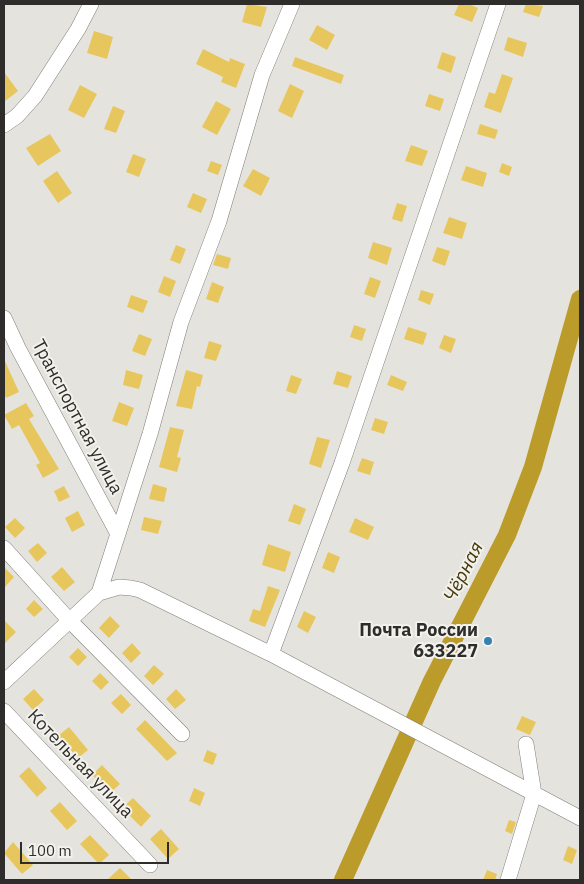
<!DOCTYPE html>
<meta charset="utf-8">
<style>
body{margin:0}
#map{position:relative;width:584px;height:884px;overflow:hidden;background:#e5e3de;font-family:"IBM Plex Sans",sans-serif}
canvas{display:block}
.frame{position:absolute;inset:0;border:5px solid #2e2d2b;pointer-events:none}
.scale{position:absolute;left:20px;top:842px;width:149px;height:22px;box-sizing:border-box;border:2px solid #2e2d2b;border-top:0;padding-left:6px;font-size:15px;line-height:18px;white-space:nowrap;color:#2e2d2b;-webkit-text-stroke:4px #f2f1eb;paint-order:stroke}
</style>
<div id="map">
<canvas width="584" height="884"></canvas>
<div class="frame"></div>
<div class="scale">100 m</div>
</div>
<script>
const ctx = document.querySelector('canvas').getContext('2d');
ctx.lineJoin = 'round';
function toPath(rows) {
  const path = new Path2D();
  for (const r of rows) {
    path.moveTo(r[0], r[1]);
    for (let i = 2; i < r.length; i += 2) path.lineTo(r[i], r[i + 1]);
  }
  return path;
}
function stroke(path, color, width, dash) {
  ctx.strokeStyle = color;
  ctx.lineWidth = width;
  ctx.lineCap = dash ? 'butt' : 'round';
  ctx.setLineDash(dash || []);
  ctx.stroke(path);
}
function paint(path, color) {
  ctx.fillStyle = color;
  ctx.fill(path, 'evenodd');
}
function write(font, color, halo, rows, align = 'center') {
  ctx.font = font + ' "IBM Plex Sans",sans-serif';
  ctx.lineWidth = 4;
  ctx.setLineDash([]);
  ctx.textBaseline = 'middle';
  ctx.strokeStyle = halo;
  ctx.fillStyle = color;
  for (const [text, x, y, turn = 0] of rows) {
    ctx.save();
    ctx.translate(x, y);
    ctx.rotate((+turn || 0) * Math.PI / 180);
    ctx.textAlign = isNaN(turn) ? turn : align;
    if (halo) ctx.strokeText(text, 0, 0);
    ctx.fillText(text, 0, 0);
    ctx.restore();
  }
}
const river = toPath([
 [343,880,432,681,507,535,533,467,580,299]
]);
const building = toPath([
 [247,4,267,7,261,27,242,22],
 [459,4,469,4,478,8,472,22,454,15],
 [526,4,543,6,539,17,523,12],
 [317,25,335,35,327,50,309,40],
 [94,31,113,37,107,59,87,53],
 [508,37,527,43,523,57,504,50],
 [203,49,229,62,230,58,245,64,236,88,221,82,223,77,196,64],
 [442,52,456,57,451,73,437,68],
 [295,57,344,75,341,84,292,66],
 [4,72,18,91,4,102],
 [502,74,513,78,501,113,484,107,489,92,495,94],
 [290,84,304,91,292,118,278,111],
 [80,85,97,94,84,118,68,110],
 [429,94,444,99,440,111,425,106],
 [216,101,231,109,217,135,202,127],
 [113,106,125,111,116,133,104,129],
 [480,124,498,130,495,139,477,134],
 [50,134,61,151,38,166,26,148],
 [411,145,428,151,422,166,405,161],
 [133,154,146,159,139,177,126,172],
 [211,161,222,165,218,175,207,171],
 [502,163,512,167,509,176,499,172],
 [466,166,487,173,483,187,461,180],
 [253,169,270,178,261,196,243,186],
 [57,171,72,193,58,203,43,181],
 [193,193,207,199,201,213,187,207],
 [397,203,407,206,402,222,392,219],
 [449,217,467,223,462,239,443,233],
 [373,242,392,248,387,265,368,258],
 [176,245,186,249,180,264,170,260],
 [437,247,450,251,445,266,432,261],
 [217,254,231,258,228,269,213,265],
 [164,276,176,281,170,297,158,292],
 [370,277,381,281,375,298,364,294],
 [212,282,224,287,218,303,206,299],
 [421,290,434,294,430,305,418,300],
 [131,295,148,301,143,313,127,307],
 [354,325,366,329,362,341,350,337],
 [408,327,427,333,423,345,404,339],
 [139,334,152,339,145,356,132,351],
 [444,335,456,339,451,353,439,348],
 [209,341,222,345,216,361,204,358],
 [4,359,19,392,6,398,4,393],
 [126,370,143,375,139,389,123,385],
 [186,370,203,375,200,387,197,386,192,409,176,406],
 [337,371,352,376,348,388,333,384],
 [291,375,302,379,296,394,286,391],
 [391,375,407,382,403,391,387,385],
 [119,402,134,408,127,426,112,421],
 [26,403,34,416,29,419,59,469,43,478,36,465,40,463,19,425,12,429,4,415],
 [375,418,388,422,384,434,371,430],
 [170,427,184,430,177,457,181,458,177,472,159,467],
 [317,437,330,440,321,468,309,464],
 [362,458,374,462,370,475,357,471],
 [153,484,167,488,164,502,149,499],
 [64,486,70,497,59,502,54,491],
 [294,504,306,509,300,525,288,521],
 [78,511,85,525,72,532,65,518],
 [144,517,162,521,158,534,141,530],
 [15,518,25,528,15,538,5,527],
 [355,518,374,527,368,540,349,532],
 [38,543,47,553,37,562,28,551],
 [268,544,291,552,285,572,262,565],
 [328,552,340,557,334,573,322,568],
 [4,567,14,577,4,588],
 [62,567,75,582,64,591,51,577],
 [268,586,280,590,265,627,249,621,253,609,260,611],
 [34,600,43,609,34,617,26,609],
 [304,611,316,617,308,633,297,627],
 [110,616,120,626,109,638,99,628],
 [4,620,16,632,4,644],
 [132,643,141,653,131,663,122,653],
 [78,648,87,657,78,666,69,657],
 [154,665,164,674,153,685,144,676],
 [100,673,109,682,101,690,92,681],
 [34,689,44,700,33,710,23,699],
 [176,689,186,700,175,709,166,699],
 [121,694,131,705,122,714,111,703],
 [522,716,536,722,530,735,516,729],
 [145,720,177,753,167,761,136,729],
 [69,727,88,750,78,758,58,736],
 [207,750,217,754,213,765,203,761],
 [102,765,120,784,110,793,92,775],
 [29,767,47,788,37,797,19,776],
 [194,788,205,793,200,806,189,801],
 [133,798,151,816,141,827,122,808],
 [60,802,77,821,67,830,50,811],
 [509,820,516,822,512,834,505,831],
 [161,829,179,849,168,859,150,839],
 [90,835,109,855,99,864,80,844],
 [13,842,33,865,22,874,4,853],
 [568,846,577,850,572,864,563,860],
 [120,868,132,880,107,880],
 [487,870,497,874,495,880,483,880]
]);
const minor = toPath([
 [4,125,17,116,35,96,78,29,91,4],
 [4,318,18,348,118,534],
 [4,548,69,620,182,734],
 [99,593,150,434,181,322,219,221,262,75,292,4],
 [271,654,342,463,498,4],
 [4,682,99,593,119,587,131,588,140,590,271,654,580,818],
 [4,711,150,865],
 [508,880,534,794,526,744]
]);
const markers = [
 [488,641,5,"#3680b3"]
];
const streetNames = [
 ["Транспортная улица",77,417,62],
 ["Котельная улица",80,764,46]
];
const poiNames = [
 ["Почта России",478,631],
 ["633227",478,652]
];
const waterNames = [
 ["Чёрная",464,572,-63]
];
stroke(river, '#bb9b2a', 18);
paint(building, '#e7c75d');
stroke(minor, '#807e79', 16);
stroke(minor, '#fff', 15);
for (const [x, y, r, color] of markers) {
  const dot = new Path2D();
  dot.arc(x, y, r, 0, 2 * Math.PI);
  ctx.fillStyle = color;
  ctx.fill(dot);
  stroke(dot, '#f2f1eb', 2);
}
write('18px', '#2e2d2b', '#f2f1eb', streetNames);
write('bold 18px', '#2e2d2b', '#f2f1eb', poiNames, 'right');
write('italic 19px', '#453809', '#f2f1eb', waterNames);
</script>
